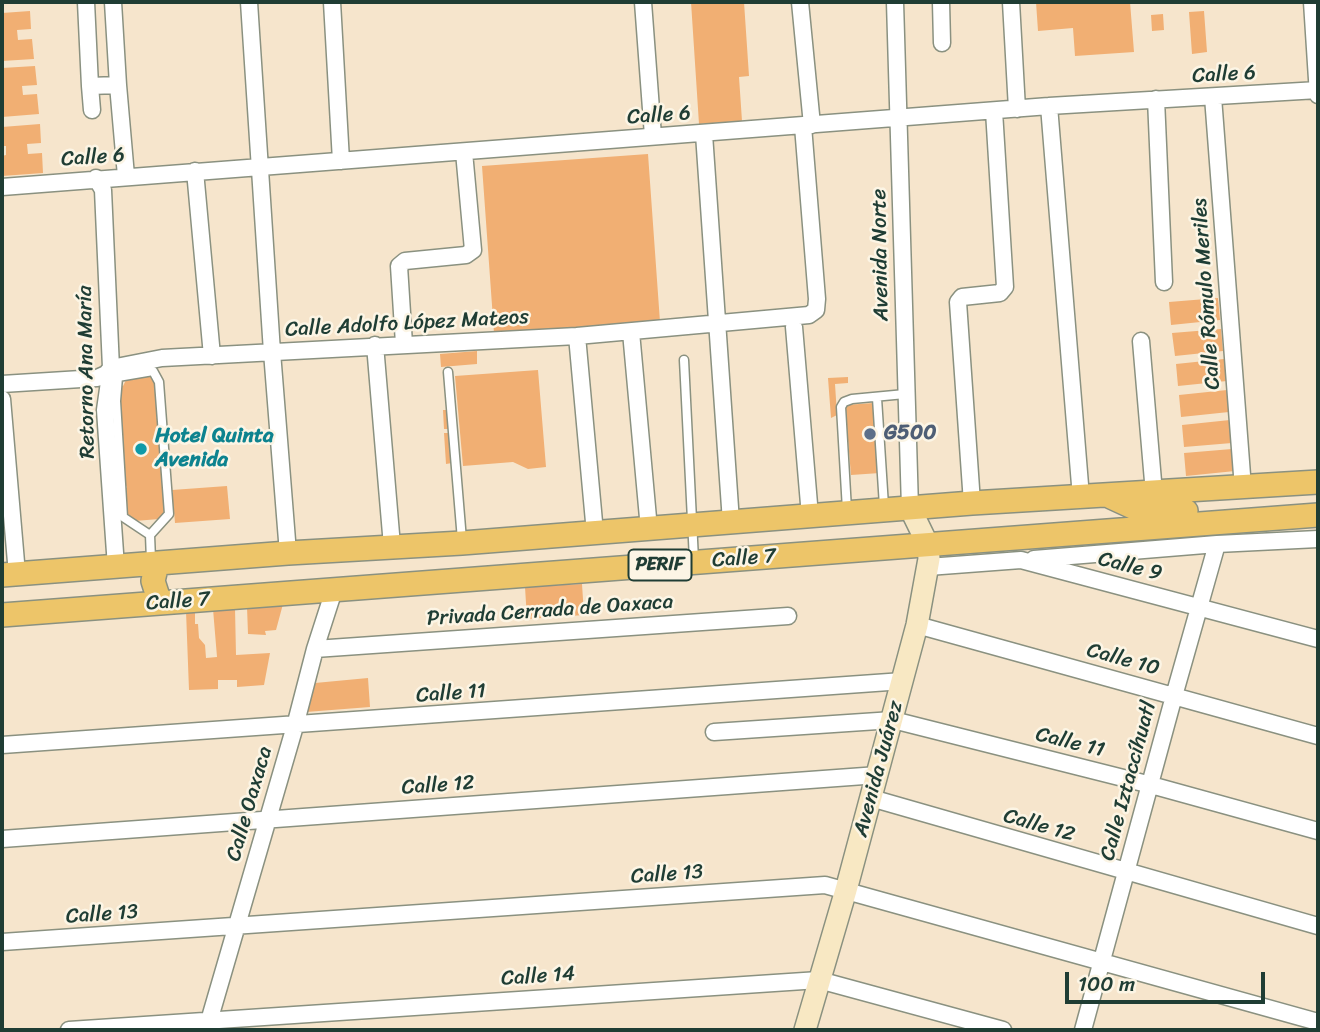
<!DOCTYPE html>
<meta charset="utf-8">
<style>
body{margin:0}
#map{position:relative;width:1320px;height:1032px;overflow:hidden;background:#f6e5cc;font-family:Sriracha,sans-serif}
canvas{display:block}
.frame{position:absolute;inset:0;border:4px solid #1f3d34;pointer-events:none}
.scale{position:absolute;left:1065px;top:972px;width:200px;height:32px;box-sizing:border-box;border:4px solid #1f3d34;border-top:0;padding-left:9px;font-size:21px;line-height:24px;white-space:nowrap;color:#1f3d34;-webkit-text-stroke:5px #fcf5e5;paint-order:stroke}
</style>
<div id="map">
<canvas width="1320" height="1032"></canvas>
<div class="frame"></div>
<div class="scale">100 m</div>
</div>
<script>
const ctx = document.querySelector('canvas').getContext('2d');
ctx.lineJoin = 'round';
function paint(path, color) {
  ctx.fillStyle = color;
  ctx.fill(path, 'evenodd');
}
function toPath(rows) {
  const path = new Path2D();
  for (const r of rows) {
    path.moveTo(r[0], r[1]);
    for (let i = 2; i < r.length; i += 2) path.lineTo(r[i], r[i + 1]);
  }
  return path;
}
function stroke(path, color, width, dash) {
  ctx.strokeStyle = color;
  ctx.lineWidth = width;
  ctx.lineCap = dash ? 'butt' : 'round';
  ctx.setLineDash(dash || []);
  ctx.stroke(path);
}
function write(font, color, halo, rows, align = 'center') {
  ctx.font = font + ' Sriracha,sans-serif';
  ctx.lineWidth = 5;
  ctx.setLineDash([]);
  ctx.textBaseline = 'middle';
  ctx.strokeStyle = halo;
  ctx.fillStyle = color;
  for (const [text, x, y, turn = 0] of rows) {
    ctx.save();
    ctx.translate(x, y);
    ctx.rotate((+turn || 0) * Math.PI / 180);
    ctx.textAlign = isNaN(turn) ? turn : align;
    if (halo) ctx.strokeText(text, 0, 0);
    ctx.fillText(text, 0, 0);
    ctx.restore();
  }
}
const building = toPath([
 [691,2,744,2,749,76,739,77,742,121,699,124],
 [1036,2,1130,2,1134,52,1075,56,1073,28,1038,31],
 [30,11,31,29,17,30,18,40,32,39,34,59,2,61,2,13],
 [1204,11,1207,52,1192,54,1189,12],
 [1163,14,1164,30,1152,31,1151,15],
 [35,66,37,85,22,86,23,95,37,94,39,114,2,117,2,68],
 [40,124,41,143,27,144,28,154,42,153,43,173,2,176,2,156,6,155,6,146,2,146,2,127],
 [648,154,660,322,494,333,482,166],
 [1218,298,1220,320,1171,325,1169,302],
 [1221,329,1223,351,1175,356,1172,333],
 [477,351,477,364,441,367,440,354],
 [1224,359,1227,381,1178,386,1176,364],
 [538,370,546,467,528,469,513,462,463,466,455,376],
 [150,375,157,387,158,397,155,400,158,403,159,414,156,417,159,419,160,431,157,434,160,436,161,448,159,451,162,453,163,465,160,468,163,470,164,481,162,485,164,494,173,493,172,490,227,486,230,519,175,523,174,511,165,512,159,519,135,521,128,514,119,515,124,490,127,487,124,484,123,474,125,471,123,469,122,457,124,454,122,452,121,439,123,436,120,434,120,423,122,420,120,417,120,386,123,386,126,380],
 [848,377,848,383,835,384,837,415,831,418,828,378],
 [1227,390,1229,412,1181,417,1179,395],
 [874,403,880,473,851,475,845,405],
 [443,410,449,410,450,429,444,429],
 [1230,420,1232,443,1184,447,1182,425],
 [444,433,450,433,452,463,446,464],
 [1232,449,1235,471,1186,476,1184,453],
 [582,584,584,615,527,619,525,587],
 [283,604,276,630,265,631,266,635,248,634,247,607],
 [235,608,236,655,270,653,264,685,237,687,237,680,218,680,218,689,189,690,186,611,195,610,195,624,198,624,199,638,205,645,206,658,217,657,213,609],
 [368,678,370,707,306,712,315,683]
]);
const lane = toPath([
 [684,360,694,560],
 [448,372,462,540],
 [877,398,884,506],
 [847,510,841,407,844,402,852,399,905,394],
 [150,535,123,517,116,401,118,377,153,371,159,382,169,514,150,535,151,560]
]);
const street = toPath([
 [86,2,90,86,118,85,126,176],
 [113,2,118,85],
 [249,2,272,352,288,553],
 [332,2,341,161],
 [643,2,653,136],
 [800,2,812,125],
 [895,2,910,508],
 [941,2,942,43],
 [1011,2,1017,109],
 [1312,2,1318,95],
 [90,86,92,110],
 [1213,97,1243,488],
 [1156,99,1164,282],
 [1049,106,1081,497],
 [704,134,731,522],
 [195,171,212,356],
 [96,178,103,190,111,368,105,410,116,567],
 [2,187,1049,106,1318,90],
 [794,327,810,516],
 [631,332,649,529],
 [577,336,595,533],
 [1141,341,1154,493],
 [404,344,399,266,405,261,466,255,473,250,464,152],
 [375,345,392,546],
 [2,384,97,378,106,374,111,368,162,358,577,336,809,315,816,310,817,299,803,126],
 [2,399,17,574],
 [972,503,958,302,962,297,1000,293,1005,287,994,111],
 [1034,559,1217,544,1318,539],
 [928,567,1021,560,1318,639],
 [917,625,1318,736],
 [315,649,788,616],
 [714,732,893,720,1151,785,1318,831],
 [2,745,903,681],
 [871,798,1318,926],
 [2,839,878,775],
 [2,942,825,885,1318,1022],
 [207,1028,295,726,315,649,334,590],
 [69,1030,819,980,1003,1030],
 [1083,1030,1174,696,1217,544]
]);
const secondary = toPath([
 [805,1030,846,890,917,625,929,559,928,545,910,508]
]);
const primary = toPath([
 [1111,497,1137,509,1163,512,1186,511],
 [157,564,153,581,160,603],
 [2,575,288,553,462,543,972,503,1318,482],
 [2,615,1318,515]
]);
const markers = [
 [870,434,7,"#5c6f8a"],
 [141,449,7,"#0f9aa8"]
];
const shields = [
 [660,565,63]
];
const shieldNames = [
 ["PERIF",660,565]
];
const streetNames = [
 ["Calle 6",1224,75,-3],
 ["Calle 6",659,116,-4],
 ["Calle 6",93,158,-4],
 ["Avenida Norte",881,255,-91],
 ["Calle Rómulo Meriles",1207,294,-94],
 ["Calle Adolfo López Mateos",407,324,-3],
 ["Retorno Ana María",87,372,-91],
 ["Calle 7",744,559,-4],
 ["Calle 9",1130,567,14],
 ["Calle 7",178,602,-4],
 ["Privada Cerrada de Oaxaca",550,611,-4],
 ["Calle 10",1123,660,15],
 ["Calle 11",451,694,-4],
 ["Calle 11",1070,743,14],
 ["Avenida Juárez",879,769,-75],
 ["Calle Iztaccíhuatl",1129,781,-75],
 ["Calle 12",438,786,-4],
 ["Calle Oaxaca",250,804,-74],
 ["Calle 12",1039,826,16],
 ["Calle 13",667,875,-4],
 ["Calle 13",102,915,-4],
 ["Calle 14",538,977,-4]
];
const serviceNames = [
 ["G500",884,434]
];
const cultureNames = [
 ["Hotel Quinta",155,437],
 ["Avenida",155,461]
];
paint(building, '#f1af73');
stroke(lane, '#8a9180', 11);
stroke(street, '#8a9180', 19);
stroke(secondary, '#8a9180', 24);
stroke(primary, '#8a9180', 26);
stroke(lane, '#fff', 8);
stroke(street, '#fff', 16);
stroke(secondary, '#f8e8c3', 21);
stroke(primary, '#edc569', 23);
for (const [x, y, r, color] of markers) {
  const dot = new Path2D();
  dot.arc(x, y, r, 0, 2 * Math.PI);
  ctx.fillStyle = color;
  ctx.fill(dot);
  stroke(dot, '#fcf5e5', 2.5);
}
for (const [x, y, w] of shields) {
  const box = new Path2D();
  box.roundRect(x - w / 2, y - 15.5, w, 31, 5);
  ctx.fillStyle = '#fcf5e5';
  ctx.fill(box);
  stroke(box, '#1f3d34', 2);
}
write('bold 19px', '#1f3d34', null, shieldNames);
write('21px', '#1f3d34', '#fcf5e5', streetNames);
write('bold 21px', '#4e5e75', '#fcf5e5', serviceNames, 'left');
write('bold 21px', '#0d838f', '#fcf5e5', cultureNames, 'left');
</script>
